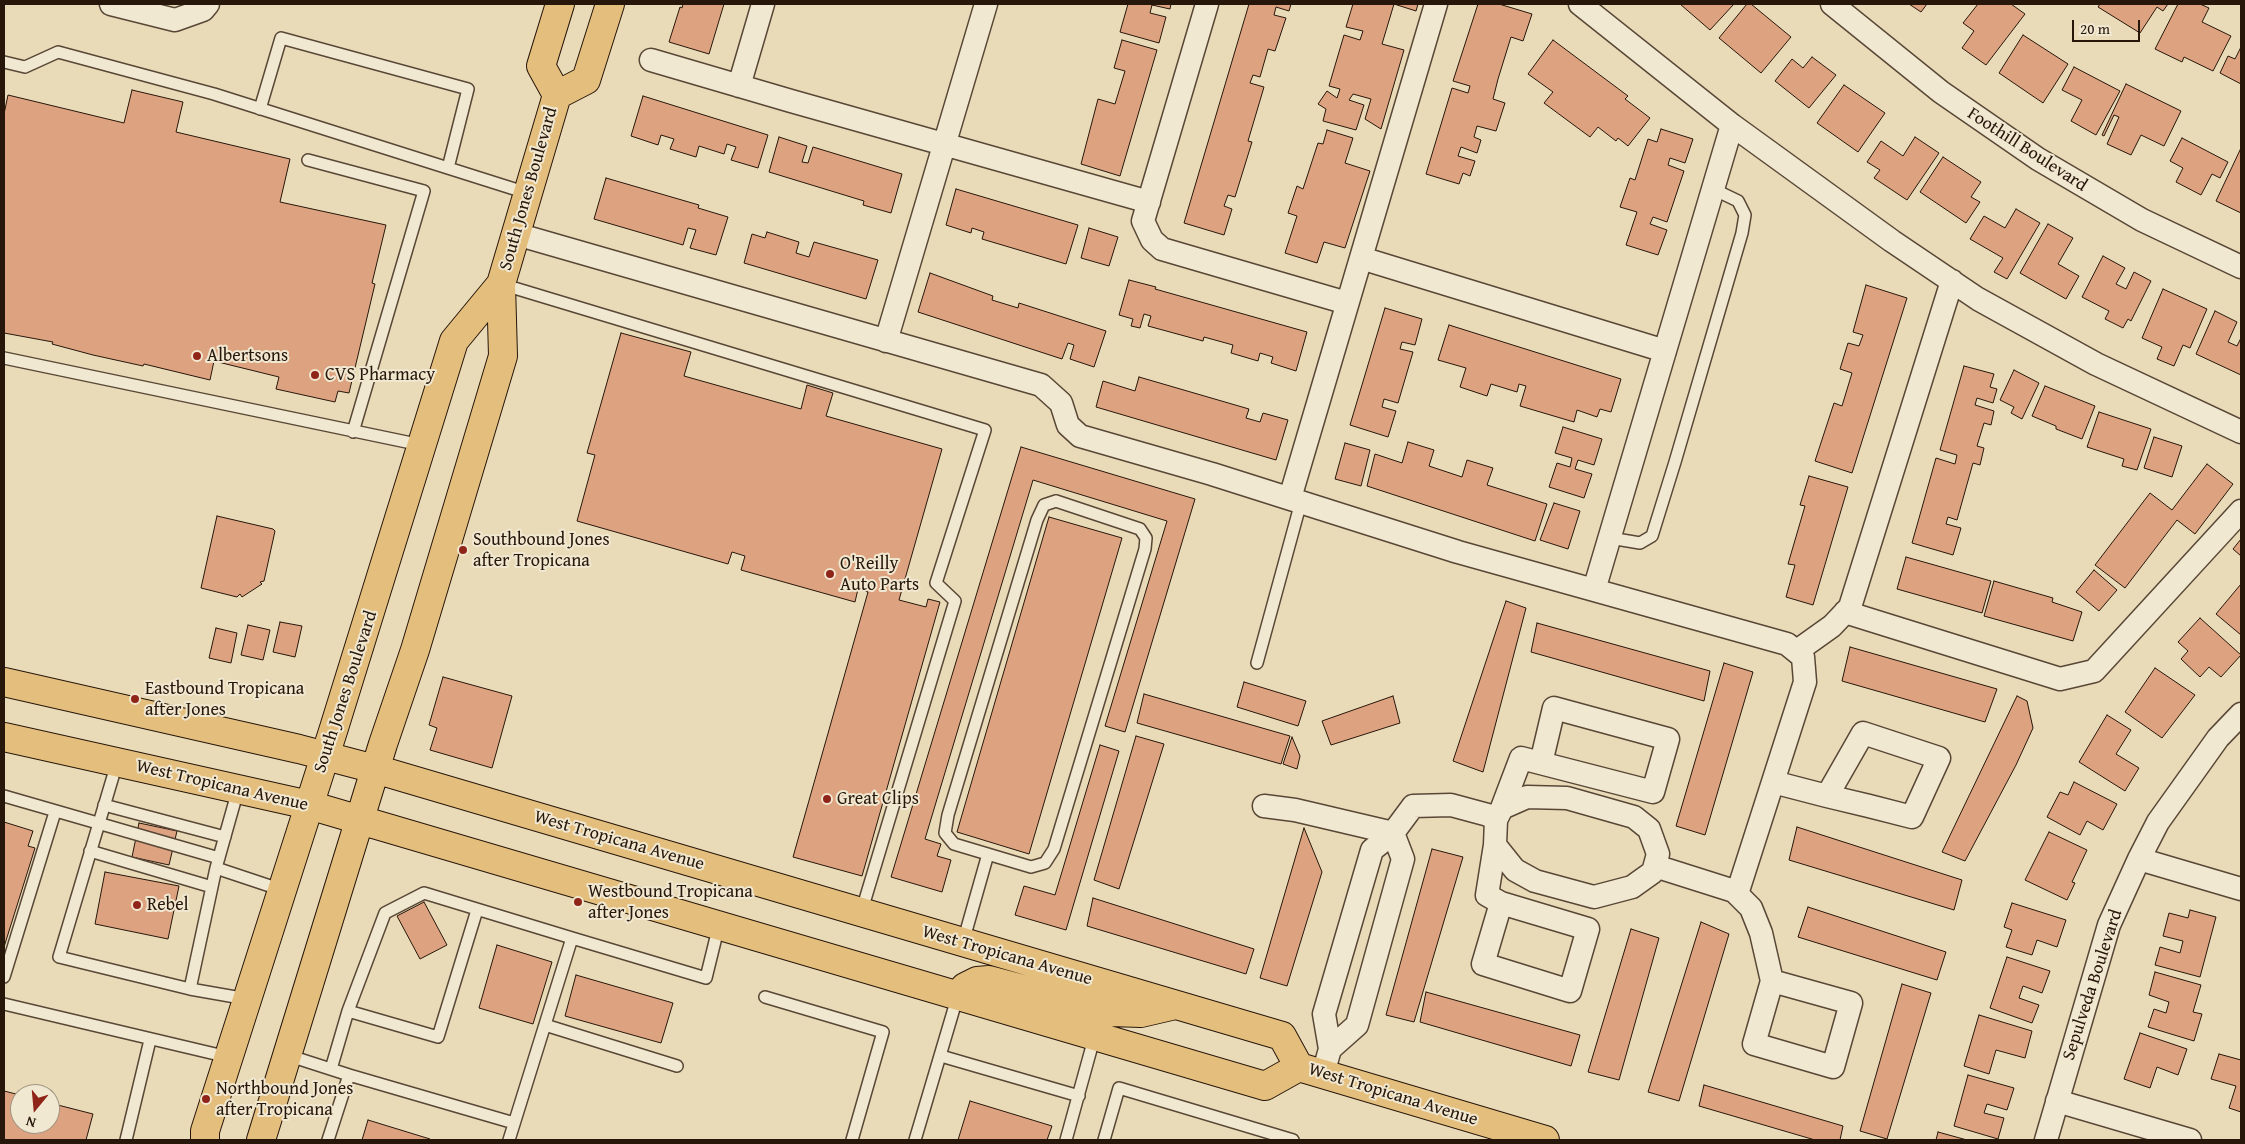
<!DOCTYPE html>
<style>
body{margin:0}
#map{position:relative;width:2245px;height:1144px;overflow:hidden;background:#e9dbb8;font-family:"Gentium Book Plus",serif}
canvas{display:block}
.frame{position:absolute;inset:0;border:5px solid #27160a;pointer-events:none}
.north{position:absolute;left:10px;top:1084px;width:50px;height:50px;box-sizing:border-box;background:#f1e8d1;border:1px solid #a09481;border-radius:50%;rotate:197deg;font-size:14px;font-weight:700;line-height:20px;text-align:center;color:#27160a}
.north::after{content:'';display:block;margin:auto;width:18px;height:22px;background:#8f2418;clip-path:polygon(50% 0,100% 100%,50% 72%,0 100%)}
.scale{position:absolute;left:2072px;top:20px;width:68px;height:22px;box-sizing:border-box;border:2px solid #27160a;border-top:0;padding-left:6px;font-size:15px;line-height:18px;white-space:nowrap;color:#27160a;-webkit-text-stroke:4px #f1e8d1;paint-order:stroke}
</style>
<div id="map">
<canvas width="2245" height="1144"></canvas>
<div class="frame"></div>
<div class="north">N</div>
<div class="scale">20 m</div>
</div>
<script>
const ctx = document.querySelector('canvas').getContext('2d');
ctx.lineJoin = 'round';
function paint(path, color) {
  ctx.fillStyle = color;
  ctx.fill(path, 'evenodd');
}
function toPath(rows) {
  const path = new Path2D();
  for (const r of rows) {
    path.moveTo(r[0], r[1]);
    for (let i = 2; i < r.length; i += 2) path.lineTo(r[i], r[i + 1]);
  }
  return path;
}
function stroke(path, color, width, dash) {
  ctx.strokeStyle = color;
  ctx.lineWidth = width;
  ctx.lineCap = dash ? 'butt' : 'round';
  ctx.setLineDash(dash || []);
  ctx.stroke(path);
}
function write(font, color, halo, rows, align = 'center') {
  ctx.font = font + ' "Gentium Book Plus",serif';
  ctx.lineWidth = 4;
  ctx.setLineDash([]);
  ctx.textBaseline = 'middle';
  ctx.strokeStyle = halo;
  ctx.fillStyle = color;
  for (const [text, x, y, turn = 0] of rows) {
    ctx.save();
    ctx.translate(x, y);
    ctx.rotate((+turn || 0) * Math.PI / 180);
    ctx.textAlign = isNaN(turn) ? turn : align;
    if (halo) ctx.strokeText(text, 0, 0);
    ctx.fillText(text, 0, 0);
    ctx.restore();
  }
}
const building = toPath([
 [683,4,724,4,709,54,669,42,680,7,682,8,683,4],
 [1128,4,1171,4,1170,9,1152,5,1150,13,1166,17,1159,43,1120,32,1128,4],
 [1249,4,1291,4,1289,11,1276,7,1274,15,1286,18,1275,51,1268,49,1260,77,1253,75,1250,83,1264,87,1248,141,1252,142,1235,197,1228,195,1224,206,1232,209,1224,235,1184,223,1249,4],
 [1353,4,1418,4,1416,11,1394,4,1382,44,1404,50,1381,129,1365,119,1371,99,1353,94,1349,100,1364,105,1356,130,1323,121,1326,109,1318,104,1327,91,1337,98,1340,89,1329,86,1344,35,1360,40,1363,31,1346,27,1353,4],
 [1478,4,1499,4,1532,14,1523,41,1511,37,1498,79,1493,99,1505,103,1496,131,1477,126,1474,137,1481,140,1477,153,1461,147,1458,156,1475,161,1470,176,1463,173,1459,184,1426,174,1452,88,1468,93,1470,86,1453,81,1478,4],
 [1680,4,1734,4,1710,30,1680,4],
 [1747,4,1751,4,1791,37,1761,73,1719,38,1747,4],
 [1909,4,1927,4,1921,12,1909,4],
 [1978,4,2011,4,2025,14,1986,65,1962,48,1974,31,1963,23,1978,4],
 [2100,4,2168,4,2163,11,2157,7,2140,33,2098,7,2100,4],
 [2178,4,2200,4,2209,8,2202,22,2231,36,2213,71,2184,57,2182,62,2155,49,2178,4],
 [2023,35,2068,64,2043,103,1999,73,2023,35],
 [1122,40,1157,50,1120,176,1081,164,1098,99,1115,104,1125,71,1114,68,1122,40],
 [1553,40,1628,96,1625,99,1650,118,1628,146,1618,138,1616,141,1598,127,1590,137,1544,103,1553,92,1528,74,1553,40],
 [2241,47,2241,84,2220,73,2228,56,2235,59,2241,47],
 [1812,57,1836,75,1809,108,1775,81,1792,59,1803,68,1812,57],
 [2074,67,2120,91,2096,135,2071,121,2082,100,2062,90,2074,67],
 [2126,84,2181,111,2164,146,2141,135,2131,155,2107,144,2119,117,2114,115,2104,136,2102,135,2126,84],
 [1844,85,1885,113,1858,152,1817,123,1844,85],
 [132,90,183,102,176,132,290,159,280,202,386,225,372,283,375,284,349,393,338,391,335,402,276,389,279,377,214,361,210,380,144,364,143,366,93,355,52,344,53,342,4,333,4,114,8,95,124,123,132,90],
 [643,96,768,135,758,168,731,160,736,147,727,144,724,154,699,146,696,157,670,149,674,139,661,135,658,145,631,136,643,96],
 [1661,129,1693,139,1685,163,1670,158,1668,165,1684,171,1667,222,1653,217,1650,224,1667,230,1658,255,1626,245,1637,212,1620,207,1630,178,1635,180,1648,139,1657,142,1661,129],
 [1327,130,1353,138,1345,163,1370,171,1345,248,1324,242,1317,263,1285,253,1297,216,1288,213,1297,186,1303,189,1318,143,1323,144,1327,130],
 [779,137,807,146,802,162,808,163,813,147,902,174,891,213,863,205,864,201,769,172,779,137],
 [1915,137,1939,153,1907,200,1874,178,1880,170,1867,162,1881,141,1903,156,1915,137],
 [2182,138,2228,162,2220,178,2212,174,2201,195,2176,182,2183,168,2170,161,2182,138],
 [2241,148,2241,213,2216,201,2241,148],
 [1943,157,1981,182,1971,197,1980,202,1966,223,1920,192,1943,157],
 [606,178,699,205,698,208,728,217,716,255,690,248,696,230,688,228,683,245,594,219,606,178],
 [956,189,1078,225,1066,264,982,239,984,232,972,228,971,233,946,225,956,189],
 [2016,209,2040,223,2007,279,1994,272,2003,258,1970,239,1984,216,2005,228,2016,209],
 [2048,224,2073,238,2058,264,2079,276,2066,299,2020,273,2048,224],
 [1089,228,1118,237,1109,266,1081,258,1089,228],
 [767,232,799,242,796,253,809,257,814,242,878,260,866,299,744,263,752,234,765,238,767,232],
 [2103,256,2125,268,2116,284,2126,289,2134,272,2151,281,2131,321,2128,319,2123,328,2105,319,2109,311,2082,297,2103,256],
 [930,273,993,296,992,300,1018,308,1019,303,1106,331,1094,367,1070,359,1074,345,1068,343,1062,359,918,312,930,273],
 [1129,280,1156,287,1155,289,1307,332,1296,371,1271,363,1273,357,1260,353,1258,361,1231,353,1233,345,1204,337,1203,341,1148,326,1151,316,1144,314,1140,328,1131,326,1133,319,1119,315,1129,280],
 [1866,285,1907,298,1852,473,1815,461,1834,403,1842,406,1852,373,1840,369,1848,343,1859,346,1863,335,1853,332,1866,285],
 [2163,289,2207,309,2190,348,2183,345,2174,366,2157,359,2162,347,2142,338,2163,289],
 [1385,308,1422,319,1415,345,1402,342,1400,349,1413,352,1398,403,1384,399,1382,407,1396,411,1388,437,1350,425,1385,308],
 [2215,311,2237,322,2228,342,2237,346,2241,338,2241,375,2196,354,2215,311],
 [1449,325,1621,379,1611,412,1600,409,1597,417,1577,410,1574,422,1520,406,1526,386,1519,384,1517,392,1491,384,1487,396,1460,387,1466,368,1438,360,1449,325],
 [621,333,691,352,684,376,801,409,807,385,833,393,826,416,942,449,899,600,926,607,928,599,940,602,862,876,793,857,868,592,858,589,855,602,741,570,745,556,732,552,728,564,577,521,595,455,587,453,621,333],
 [1964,366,1994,374,1990,387,1997,389,1993,403,1977,398,1975,405,1994,411,1991,425,1984,423,1977,446,1984,448,1980,465,1973,463,1957,520,1948,517,1946,524,1961,528,1953,555,1912,543,1936,458,1955,464,1957,455,1940,450,1964,366],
 [2014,370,2039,383,2022,419,2011,413,2014,407,2000,400,2014,370],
 [1139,377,1249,409,1246,418,1260,422,1263,413,1288,420,1276,460,1096,407,1103,381,1135,391,1139,377],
 [2045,386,2095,406,2082,439,2056,429,2056,426,2032,416,2045,386],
 [2099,412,2151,429,2137,470,2122,466,2124,459,2087,447,2099,412],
 [1563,427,1602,439,1594,465,1578,460,1575,469,1592,474,1584,498,1549,487,1557,463,1570,467,1572,458,1555,453,1563,427],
 [2154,437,2182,446,2172,477,2144,468,2154,437],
 [1408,442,1434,450,1429,466,1462,477,1467,460,1493,468,1487,485,1547,504,1535,541,1367,486,1375,454,1402,463,1408,442],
 [1345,443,1370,450,1361,486,1335,479,1345,443],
 [1021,447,1195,499,1125,732,1105,726,1167,521,1033,480,925,839,941,844,937,856,951,860,942,892,891,877,1021,447],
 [2207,464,2233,484,2195,534,2177,520,2125,588,2095,565,2150,493,2172,510,2207,464],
 [1809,476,1848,487,1813,605,1786,597,1795,565,1788,564,1805,506,1800,505,1809,476],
 [1554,503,1580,511,1568,549,1540,540,1554,503],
 [217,516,273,529,275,531,264,581,260,582,262,584,242,597,240,594,237,597,201,588,217,516],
 [1049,517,1122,538,1029,854,957,832,1049,517],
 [2241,539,2241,556,2233,549,2241,539],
 [1906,557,1991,581,1982,613,1897,589,1906,557],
 [2094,570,2117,590,2099,611,2076,592,2094,570],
 [1994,581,2053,598,2052,602,2082,612,2073,641,1984,616,1994,581],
 [2241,584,2241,635,2216,614,2241,584],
 [1506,601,1526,608,1483,772,1453,761,1506,601],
 [2200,618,2241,655,2221,677,2209,667,2200,677,2181,659,2188,651,2178,642,2200,618],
 [280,622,302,626,295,657,273,652,280,622],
 [1537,623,1710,671,1704,701,1531,652,1537,623],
 [248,625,270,630,263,660,241,655,248,625],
 [216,628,237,633,231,663,209,658,216,628],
 [1850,647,1997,689,1985,722,1842,681,1850,647],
 [1724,663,1753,672,1705,835,1676,826,1724,663],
 [2155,668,2195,695,2162,738,2125,712,2155,668],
 [443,677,512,696,492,768,430,750,437,728,429,725,443,677],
 [1244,682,1306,701,1298,726,1237,707,1244,682],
 [1144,694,1290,736,1281,764,1137,723,1144,694],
 [1393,696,1400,723,1331,745,1322,721,1393,696],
 [2017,696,2027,701,2033,728,2016,765,1965,861,1942,852,2017,696],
 [2107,715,2131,730,2116,754,2139,768,2125,791,2079,762,2107,715],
 [1136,736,1164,744,1119,889,1094,880,1136,736],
 [1292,737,1300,756,1297,769,1283,764,1292,737],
 [1100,745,1119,751,1066,930,1015,915,1024,886,1055,895,1100,745],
 [2074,782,2117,804,2103,830,2087,821,2080,835,2047,817,2060,792,2068,795,2074,782],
 [4,822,33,831,28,846,35,848,4,947,4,822],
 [139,823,177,831,169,865,132,857,139,823],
 [1797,827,1962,880,1954,910,1789,860,1797,827],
 [1304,828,1322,872,1287,986,1260,978,1304,828],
 [2049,832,2087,850,2072,882,2075,883,2067,900,2025,880,2049,832],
 [1432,849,1463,857,1414,1022,1386,1015,1432,849],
 [105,872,179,886,168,939,95,924,105,872],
 [1093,898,1254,949,1246,974,1087,926,1093,898],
 [424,902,447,945,420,959,397,916,424,902],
 [2012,903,2066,920,2057,947,2037,940,2032,955,2006,947,2012,930,2004,927,2012,903],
 [1808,907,1946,952,1937,980,1798,937,1808,907],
 [2190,910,2216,917,2200,977,2155,965,2160,947,2180,953,2183,941,2163,936,2169,913,2188,918,2190,910],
 [1701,922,1729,934,1679,1101,1648,1092,1701,922],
 [1631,929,1659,938,1619,1080,1588,1072,1631,929],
 [497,945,552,962,533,1024,479,1008,497,945],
 [2007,957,2050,971,2042,993,2023,986,2019,998,2039,1005,2032,1023,1990,1008,2007,957],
 [2155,972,2201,985,2193,1012,2202,1014,2194,1041,2148,1027,2154,1009,2166,1013,2169,1002,2149,995,2155,972],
 [576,975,673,1003,661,1043,565,1016,576,975],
 [1902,984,1931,993,1887,1139,1860,1131,1902,984],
 [1426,992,1580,1035,1571,1066,1420,1022,1426,992],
 [1979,1015,2032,1031,2025,1058,1996,1050,1989,1074,1964,1066,1979,1015],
 [2140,1033,2187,1049,2178,1075,2157,1067,2150,1088,2124,1079,2140,1033],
 [2219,1054,2241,1060,2241,1112,2229,1108,2236,1086,2211,1079,2219,1054],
 [1968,1075,2014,1088,2007,1110,1987,1104,1984,1113,2004,1118,1998,1139,1954,1126,1968,1075],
 [1704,1085,1843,1126,1840,1140,1815,1140,1699,1106,1704,1085],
 [4,1091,20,1095,20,1124,50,1124,50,1103,93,1114,86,1140,4,1140,4,1091],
 [970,1101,1052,1126,1047,1140,958,1140,970,1101],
 [368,1120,430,1139,430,1140,362,1140,368,1120],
 [1938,1132,1967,1140,1936,1140,1938,1132]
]);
const lane = toPath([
 [4,62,25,67,58,52,214,94,527,193],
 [260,109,281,38,468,89,448,168],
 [308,160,424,191,353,432],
 [501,284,985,430,936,583,955,601,861,913],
 [4,358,421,445],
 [1056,501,1140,529,1146,538,1145,549,1054,849,1045,863,1031,867,954,844,945,833,948,815,1037,520,1044,505,1056,501],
 [1610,538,1640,543,1652,536,1675,462,1742,233,1745,215,1738,201,1713,189],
 [1257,663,1301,502],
 [117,763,59,957,190,989,247,999],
 [4,796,219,858],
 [104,805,225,837],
 [90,851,212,887],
 [216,868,282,890],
 [963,942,988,854],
 [4,977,55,812],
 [190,989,216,868,238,790],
 [765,997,883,1032,852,1140],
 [4,1004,228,1057],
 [348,1011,385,913,424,893,572,938],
 [545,1025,677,1066],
 [287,1055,349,1075],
 [941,1056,1079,1096],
 [331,1069,348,1011,438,1037,477,910],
 [126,1140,150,1040],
 [328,1140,349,1075,514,1123],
 [509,1140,572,938,706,978,719,925],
 [915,1140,958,995],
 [1066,1140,1095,1035],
 [1104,1140,1119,1088,1293,1140]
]);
const street = toPath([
 [111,4,175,20,203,10,208,4],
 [1207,4,1143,221,1152,240,1162,249,1347,303],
 [1580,4,1732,125,1892,241,1978,299,2096,364,2241,432],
 [1832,4,1941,92,2038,159,2142,220,2241,267],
 [651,60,791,101,1149,202],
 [739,86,763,4],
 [516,234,1041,385,1061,403,1068,425,1080,436,1212,474,1458,552,1787,644,1803,657,1805,682,1737,894],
 [1361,258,1665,351],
 [886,341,986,4],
 [1290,498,1436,4],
 [1594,590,1732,125],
 [1845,612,2060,679,2094,671,2241,511],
 [1797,651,1832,626,1850,607,1952,281],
 [1773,782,1827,796,1869,806,1912,817,1939,758,1863,733,1827,796],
 [1527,797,1567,798,1634,817,1649,829,1658,854,1653,872,1632,887,1594,897,1535,881,1515,870,1495,845,1496,820,1502,808,1527,797],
 [1264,806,1295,810,1393,833],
 [1502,808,1521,758,1653,792,1668,739,1554,708,1541,763],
 [1495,845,1487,895,1501,903,1588,929,1570,991,1483,964,1501,903],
 [2139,859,2241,889],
 [1655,866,1734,891,1751,908,1761,933,1772,981,1754,1044,1833,1067,1851,1003,1772,981],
 [1330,1049,1357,1025,1403,859,1393,833],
 [1323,1074,1330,1049,1324,1014,1372,850,1393,833,1413,806,1451,805,1488,815,1496,820],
 [2057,1101,2190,1140],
 [2046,1140,2109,925,2139,859,2158,822,2218,738,2241,714]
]);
const primary = toPath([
 [557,95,586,80,610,4],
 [4,682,299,749,375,769,1282,1036,1299,1067,1545,1140],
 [4,737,309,805,1265,1086,1299,1067],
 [958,995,965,987,977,981,989,980,1110,1012,1141,1013,1171,1006],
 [205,1140,205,1131,334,728,454,341,501,284],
 [261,1140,383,744,415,650,503,356,501,284,557,95,541,66,560,4]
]);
const markers = [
 [197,356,5,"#8f2418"],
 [315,375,5,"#8f2418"],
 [463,550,5,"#8f2418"],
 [830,574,5,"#8f2418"],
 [135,699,5,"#8f2418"],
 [827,799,5,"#8f2418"],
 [578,902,5,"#8f2418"],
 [137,905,5,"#8f2418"],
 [206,1099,5,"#8f2418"]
];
const streetNames = [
 ["Foothill Boulevard",2027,150,33],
 ["South Jones Boulevard",529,189,-74],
 ["South Jones Boulevard",346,692,-72],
 ["West Tropicana Avenue",222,786,13],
 ["West Tropicana Avenue",619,841,16],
 ["West Tropicana Avenue",1007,956,16],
 ["Sepulveda Boulevard",2093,985,-72],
 ["West Tropicana Avenue",1393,1095,17]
];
const poiNames = [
 ["Albertsons",207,356],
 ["CVS Pharmacy",325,375],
 ["Southbound Jones",473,540],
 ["after Tropicana",473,561],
 ["O'Reilly",840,564],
 ["Auto Parts",840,585],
 ["Eastbound Tropicana",145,689],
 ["after Jones",145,710],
 ["Great Clips",837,799],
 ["Westbound Tropicana",588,892],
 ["after Jones",588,913],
 ["Rebel",147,905],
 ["Northbound Jones",216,1089],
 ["after Tropicana",216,1110]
];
paint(building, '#dda381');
stroke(building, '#27160a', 1);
stroke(lane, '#584736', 14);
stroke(street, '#584736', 25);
stroke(primary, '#27160a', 30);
stroke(lane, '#f1e8d1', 11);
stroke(street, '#f1e8d1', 22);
stroke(primary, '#e4be7c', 28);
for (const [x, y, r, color] of markers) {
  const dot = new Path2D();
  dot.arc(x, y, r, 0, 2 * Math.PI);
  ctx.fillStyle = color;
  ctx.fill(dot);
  stroke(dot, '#f1e8d1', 2);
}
write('18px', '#27160a', '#f1e8d1', streetNames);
write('18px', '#27160a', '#f1e8d1', poiNames, 'left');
</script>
